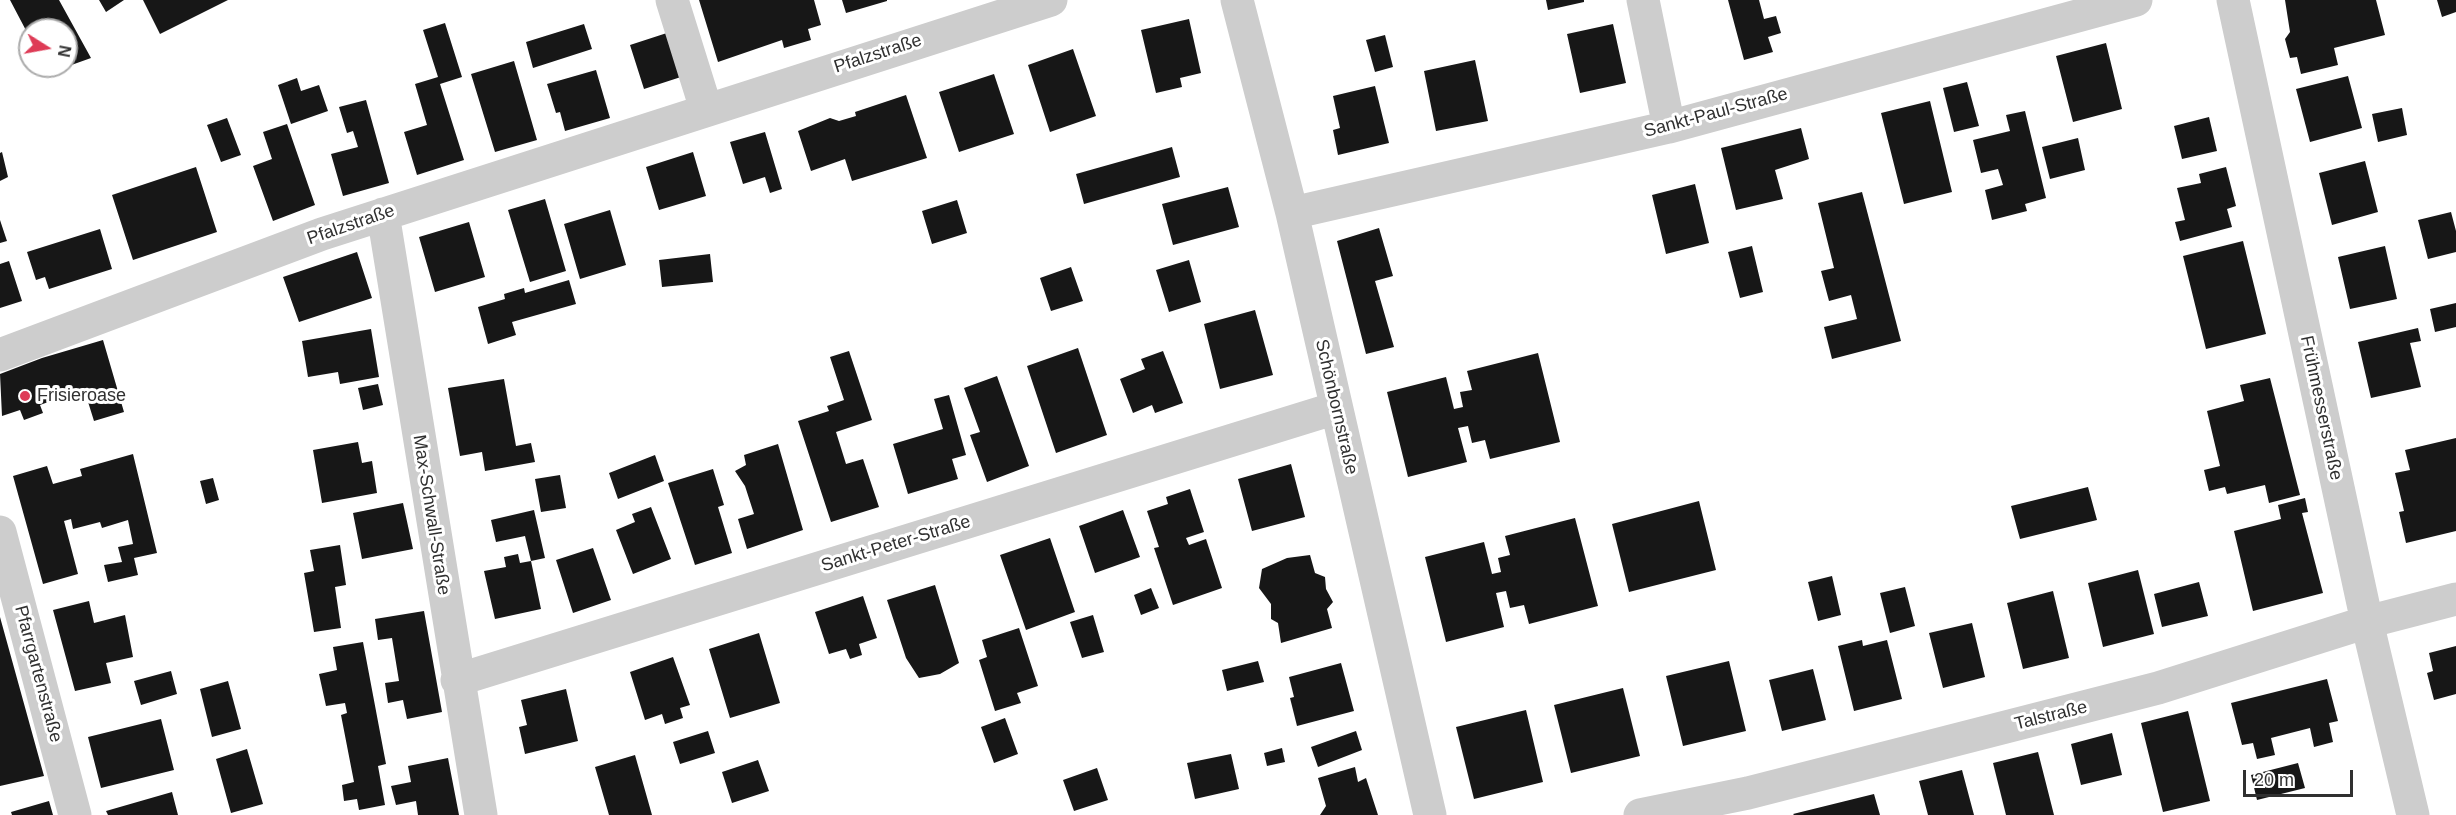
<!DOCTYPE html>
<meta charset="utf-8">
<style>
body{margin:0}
#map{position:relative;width:2456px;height:815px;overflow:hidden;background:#fff;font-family:Helvetica,sans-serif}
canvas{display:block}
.north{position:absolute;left:18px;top:18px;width:60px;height:60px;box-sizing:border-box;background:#fff;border:2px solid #acacac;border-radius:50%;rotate:101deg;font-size:16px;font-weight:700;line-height:24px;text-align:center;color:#303030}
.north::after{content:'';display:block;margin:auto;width:21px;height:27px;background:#de3b56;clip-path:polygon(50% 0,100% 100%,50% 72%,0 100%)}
.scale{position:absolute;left:2243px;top:770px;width:110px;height:27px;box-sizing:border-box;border:3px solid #303030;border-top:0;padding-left:8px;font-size:18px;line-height:21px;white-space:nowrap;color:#303030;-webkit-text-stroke:4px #fff;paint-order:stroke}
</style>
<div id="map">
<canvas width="2456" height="815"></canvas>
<div class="north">N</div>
<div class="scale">20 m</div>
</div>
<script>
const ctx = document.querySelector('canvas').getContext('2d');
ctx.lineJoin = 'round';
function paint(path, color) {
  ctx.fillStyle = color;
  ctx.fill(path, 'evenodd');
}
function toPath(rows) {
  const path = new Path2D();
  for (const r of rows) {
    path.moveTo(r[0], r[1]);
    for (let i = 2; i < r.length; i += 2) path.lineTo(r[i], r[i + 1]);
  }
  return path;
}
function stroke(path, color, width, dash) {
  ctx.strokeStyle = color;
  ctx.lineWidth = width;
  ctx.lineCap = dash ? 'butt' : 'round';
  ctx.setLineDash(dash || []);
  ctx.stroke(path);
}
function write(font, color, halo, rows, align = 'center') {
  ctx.font = font + ' Helvetica,sans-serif';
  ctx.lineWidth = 6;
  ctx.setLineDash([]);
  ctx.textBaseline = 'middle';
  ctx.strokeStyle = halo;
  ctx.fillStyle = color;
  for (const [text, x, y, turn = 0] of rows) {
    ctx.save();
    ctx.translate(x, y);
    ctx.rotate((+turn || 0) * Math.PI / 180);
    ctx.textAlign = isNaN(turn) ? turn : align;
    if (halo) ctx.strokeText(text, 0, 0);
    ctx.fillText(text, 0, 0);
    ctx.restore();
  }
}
const building = toPath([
 [10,0,59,0,91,58,49,73,45,66,66,66,66,30,30,30,30,38],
 [99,0,124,0,106,12],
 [143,0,228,0,160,34],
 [699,0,814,0,821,25,808,29,811,40,784,48,782,40,718,62],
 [842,0,887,0,887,1,846,13],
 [1546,0,1584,0,1584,2,1548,10],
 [1728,0,1759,0,1764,19,1776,16,1781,33,1768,37,1773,52,1744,60],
 [2285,0,2376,0,2385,35,2334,48,2338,65,2301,74,2297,57,2290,58,2285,39,2290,32],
 [2437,0,2456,0,2456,12,2442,17],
 [1189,19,1201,73,1180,78,1182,87,1156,93,1141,30],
 [445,23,462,77,440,84,464,160,417,175,404,132,427,125,415,84,438,77,423,30],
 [584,24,592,49,533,68,526,42],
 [1613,24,1626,83,1580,93,1567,34],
 [673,31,687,75,644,89,630,45],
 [1385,35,1393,67,1375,72,1366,40],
 [2106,43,2122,109,2073,122,2056,56],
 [1073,49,1096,116,1050,132,1028,65],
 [1475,60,1488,121,1436,131,1424,71],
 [514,61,537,140,495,152,471,74],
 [596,70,610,118,565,131,560,112,556,113,547,84],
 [994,74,1014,134,959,152,939,92],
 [2348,76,2362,128,2310,142,2296,89],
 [297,78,301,91,319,85,328,111,291,124,278,85],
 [1967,82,1979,126,1954,132,1943,88],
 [1375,86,1389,143,1338,155,1333,130,1340,128,1333,96],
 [906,95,927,158,852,181,845,159,811,171,798,131,830,118,839,121,856,116,855,112],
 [366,100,389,183,343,196,331,154,358,147,353,131,347,133,339,107],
 [1930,101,1952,192,1904,204,1881,113],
 [2402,108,2407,135,2378,142,2372,114],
 [2025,111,2046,198,2025,204,2027,211,1992,220,1985,190,2003,185,1998,169,1981,173,1973,140,2010,131,2006,115],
 [2209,117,2217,151,2182,159,2174,126],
 [227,118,241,155,221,162,207,125],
 [287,124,315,205,273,221,253,166,272,159,263,132],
 [1801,128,1809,159,1775,170,1783,199,1736,210,1721,148],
 [765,132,782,189,770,193,765,177,743,184,730,142],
 [2078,138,2085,170,2050,179,2042,147],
 [1172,147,1180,177,1084,204,1076,174],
 [2,152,8,177,0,181,0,153],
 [693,152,706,196,659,210,646,167],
 [2365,161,2378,212,2332,225,2319,173],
 [196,167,217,232,133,260,112,195],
 [2226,167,2236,206,2227,209,2232,227,2180,241,2175,222,2185,220,2177,188,2201,183,2199,174],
 [1695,184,1709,243,1666,254,1652,195],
 [1228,187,1239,227,1173,245,1162,204],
 [1862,192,1901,341,1832,359,1824,327,1857,319,1851,295,1829,301,1821,271,1834,268,1818,203],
 [545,199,566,271,530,282,508,210],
 [957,200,967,233,932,244,922,211],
 [610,210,626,265,580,279,564,224],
 [2451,212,2456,231,2456,252,2428,259,2418,220],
 [0,220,7,241,0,243],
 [469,222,485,277,435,292,419,237],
 [1379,228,1393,276,1375,281,1394,347,1366,354,1337,241],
 [100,229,112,269,49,289,45,277,36,280,27,252],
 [2243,241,2266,334,2206,349,2183,256],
 [1752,246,1763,292,1740,298,1728,252],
 [2385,246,2397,299,2350,309,2338,257],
 [357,252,372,298,299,322,283,277],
 [710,254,713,282,662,287,659,260],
 [1189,260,1201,302,1169,312,1156,270],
 [9,261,22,301,0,308,0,264],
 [1071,267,1083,301,1051,311,1040,278],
 [569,280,576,304,512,322,516,335,488,344,478,307,505,299,504,294,524,288,525,293],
 [2456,303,2456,327,2435,332,2430,309],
 [1255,310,1273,375,1220,389,1204,324],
 [2418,328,2421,341,2410,343,2421,387,2371,398,2358,342],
 [371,329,379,377,340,384,338,372,308,377,302,341],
 [103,340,124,412,94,421,84,389,40,405,43,413,24,420,20,410,2,416,0,374,42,358],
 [1078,348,1107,435,1056,453,1027,366],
 [849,351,872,420,836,432,846,464,863,459,879,507,831,522,798,421,829,411,827,406,844,400,830,357],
 [1163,351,1183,403,1155,413,1152,405,1133,413,1120,379,1145,369,1141,359],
 [1538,353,1560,442,1490,459,1485,440,1472,443,1468,426,1458,428,1467,462,1408,477,1387,392,1446,377,1454,409,1463,407,1460,392,1472,390,1467,371],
 [997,376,1029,466,987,482,970,435,980,432,964,388],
 [2270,378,2300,495,2269,503,2265,485,2227,494,2225,487,2209,491,2204,470,2220,466,2207,411,2244,401,2240,385],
 [504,379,516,446,531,443,535,462,485,471,482,452,460,456,448,388],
 [378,384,383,405,363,410,358,388],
 [949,395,966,455,952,459,958,479,908,494,893,444,943,429,934,399],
 [2456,438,2456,531,2406,543,2399,512,2404,511,2395,473,2410,470,2405,450],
 [358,442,362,463,372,461,377,493,322,503,313,450],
 [778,444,803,530,747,549,738,519,754,514,745,486,735,471,746,465,744,455],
 [133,454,157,553,134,558,138,575,108,582,104,565,122,562,118,547,133,544,128,520,102,528,100,522,73,529,71,519,64,521,78,574,43,584,13,476,47,466,53,484,82,476,80,469],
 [655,455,664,481,618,499,609,473],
 [1291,464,1305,517,1252,531,1238,479],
 [713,469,724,505,718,507,732,553,695,565,668,483],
 [560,475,566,508,541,512,535,479],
 [213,478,219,500,206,504,200,481],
 [2088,487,2097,520,2020,539,2011,506],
 [1190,489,1204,532,1186,538,1189,545,1206,539,1222,588,1173,605,1154,548,1159,547,1147,511,1168,504,1166,497],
 [2305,498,2308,512,2302,513,2323,593,2253,611,2234,531,2281,519,2278,505],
 [1699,501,1716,570,1629,592,1612,524],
 [403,503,413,549,362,559,353,513],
 [651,507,671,559,633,574,616,530,635,522,632,514],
 [534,510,545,558,531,561,541,609,495,619,484,571,506,567,504,557,518,554,520,563,531,561,525,536,496,542,491,520],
 [1123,510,1140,557,1095,573,1079,526],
 [1575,518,1598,606,1529,624,1524,605,1510,608,1506,591,1496,593,1504,627,1446,642,1425,557,1484,542,1492,574,1501,572,1498,558,1510,555,1505,536],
 [1050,538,1075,612,1026,630,1000,555],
 [340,545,346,585,335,587,341,628,314,632,304,573,314,571,310,550],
 [593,548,611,600,573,613,556,560],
 [1310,555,1315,573,1325,577,1326,589,1333,602,1327,609,1332,628,1281,643,1278,623,1271,619,1271,604,1259,588,1262,569,1287,558],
 [2138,570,2154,634,2103,647,2088,583],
 [1832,576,1841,615,1818,621,1808,582],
 [2199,582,2208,616,2162,627,2154,594],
 [935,585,959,663,940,674,919,678,906,658,887,600],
 [1905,587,1915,626,1890,633,1880,593],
 [1151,588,1159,608,1141,615,1134,595],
 [2053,591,2069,658,2023,669,2007,603],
 [863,596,877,638,859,644,862,655,850,659,846,649,829,654,815,612],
 [89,601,94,623,125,615,133,657,106,663,111,683,75,691,53,610],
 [424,611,442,712,407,719,403,700,388,703,385,683,399,681,392,638,378,640,375,619],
 [1093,615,1104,652,1082,658,1070,622],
 [0,617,44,776,0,786],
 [1972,623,1985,677,1943,688,1929,633],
 [1019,628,1038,686,1017,693,1021,703,995,711,979,660,987,657,982,640],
 [759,633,780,703,730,718,709,649],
 [1862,640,1863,646,1887,640,1902,699,1854,711,1838,646],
 [363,642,386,764,378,766,385,805,359,810,357,799,344,801,342,785,354,782,341,715,347,713,345,703,326,706,319,674,337,670,333,647],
 [2456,646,2456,694,2434,700,2427,673,2433,671,2429,653],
 [673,657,690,705,680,708,683,718,665,724,662,714,645,720,630,672],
 [1258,661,1264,682,1227,691,1222,670],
 [1729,661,1746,731,1683,746,1666,676],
 [1341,663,1354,711,1297,726,1290,698,1294,697,1289,677],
 [1813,669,1826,720,1782,731,1769,680],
 [171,671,177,694,141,705,134,681],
 [2327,679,2338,721,2329,723,2333,742,2314,747,2310,728,2271,738,2275,755,2257,759,2253,743,2242,745,2231,703],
 [228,681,241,729,212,737,200,689],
 [1623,688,1640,756,1571,773,1554,705],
 [566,689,578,741,525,754,519,727,527,725,521,700],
 [1526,710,1543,782,1474,799,1456,727],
 [2188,711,2210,801,2163,812,2141,723],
 [1005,718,1018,754,994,763,981,727],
 [161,719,174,770,101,788,88,737],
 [708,731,715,753,680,764,673,742],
 [1356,731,1362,750,1318,767,1311,747],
 [2112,733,2122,775,2081,785,2071,744],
 [1282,748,1285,762,1267,766,1264,753],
 [247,749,263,804,231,813,216,759],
 [2038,752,2054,815,2006,815,1993,763],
 [1231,754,1239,789,1195,799,1187,763],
 [635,755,652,815,609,815,595,767],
 [448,758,459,815,418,815,416,801,396,805,391,786,411,782,408,766],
 [758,760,769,791,732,803,722,772],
 [2298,763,2305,788,2257,800,2251,775],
 [1355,767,1358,782,1366,778,1378,815,1320,815,1326,806,1318,778],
 [1097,768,1108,800,1074,811,1063,780],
 [1962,770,1974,815,1928,815,1919,781],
 [172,792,178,815,108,815,106,811],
 [1874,794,1880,815,1794,815,1793,814],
 [49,801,53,815,12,815,11,812]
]);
const minor = toPath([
 [672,0,706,109],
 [1237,0,1292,213,1430,815],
 [1643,0,1669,127],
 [2233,0,2367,622,2413,815],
 [1292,213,1669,127,2136,0],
 [383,214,481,815],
 [0,355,322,234,1051,0],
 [0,532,75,815],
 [457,680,1336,408],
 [1640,815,1748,793,2158,688,2367,622,2456,599]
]);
const markers = [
 [25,396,6,"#de3b56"]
];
const streetNames = [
 ["Pfalzstraße",878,54,-18],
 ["Sankt-Paul-Straße",1716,113,-15],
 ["Pfalzstraße",351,225,-19],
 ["Schönbornstraße",1336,407,77],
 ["Frühmesserstraße",2321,408,78],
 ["Max-Schwall-Straße",431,515,81],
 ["Sankt-Peter-Straße",896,544,-17],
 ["Pfarrgartenstraße",38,674,75],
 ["Talstraße",2051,716,-14]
];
const poiNames = [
 ["Frisieroase",37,396]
];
paint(building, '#171717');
stroke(minor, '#cdcdcd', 33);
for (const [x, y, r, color] of markers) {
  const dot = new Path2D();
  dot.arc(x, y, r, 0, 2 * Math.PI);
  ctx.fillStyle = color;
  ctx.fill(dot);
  stroke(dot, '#fff', 2);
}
write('18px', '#303030', '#fff', streetNames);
write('18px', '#303030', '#fff', poiNames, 'left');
</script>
